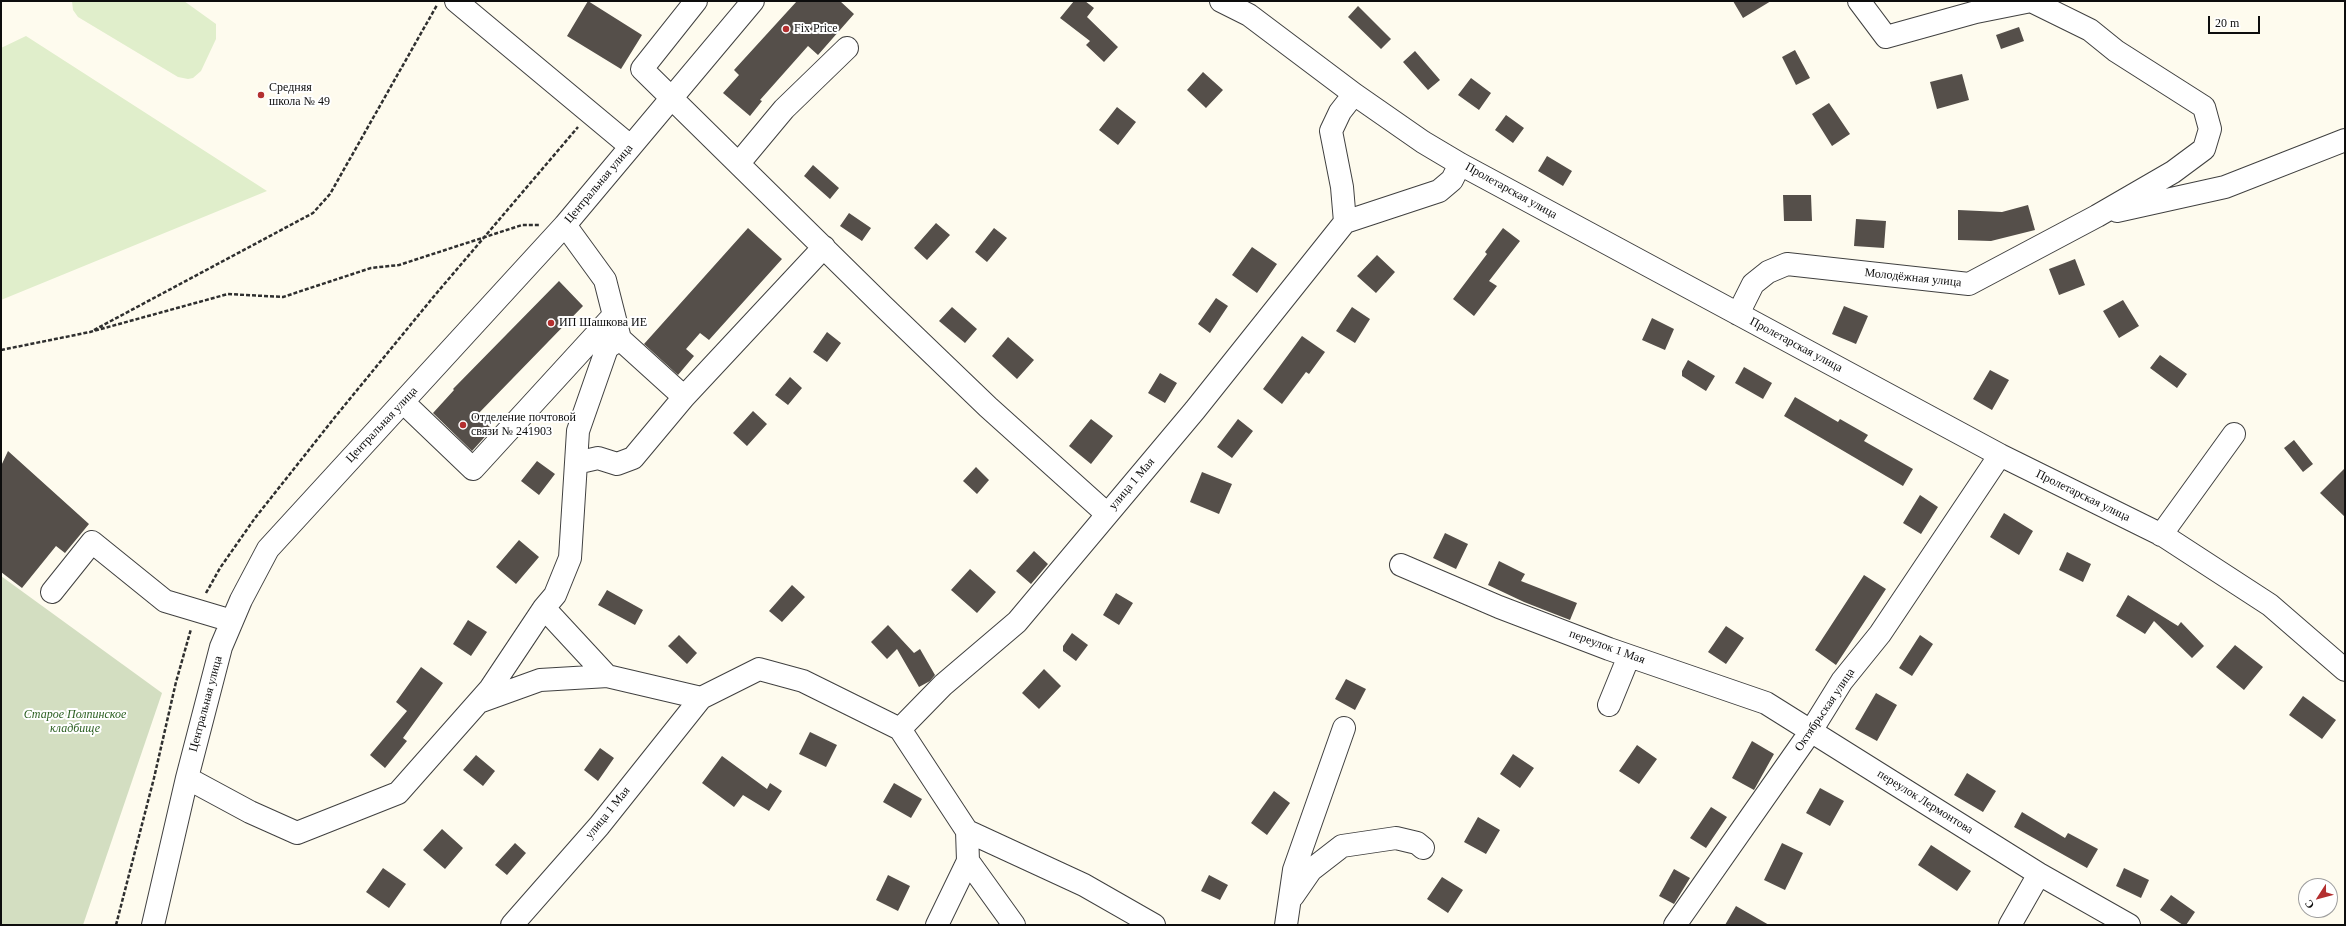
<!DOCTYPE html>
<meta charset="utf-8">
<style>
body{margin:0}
#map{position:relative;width:2346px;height:926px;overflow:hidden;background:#fefbee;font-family:"Times New Roman",serif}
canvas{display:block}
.frame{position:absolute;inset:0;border:2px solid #0d0d0d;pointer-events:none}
.north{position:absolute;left:2298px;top:878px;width:40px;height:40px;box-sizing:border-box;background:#fff;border:1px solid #9e9e9e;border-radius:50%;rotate:234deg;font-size:11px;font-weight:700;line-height:16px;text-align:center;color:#0d0d0d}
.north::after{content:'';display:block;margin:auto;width:14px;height:18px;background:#b32f2f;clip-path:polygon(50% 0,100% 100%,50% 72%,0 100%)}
.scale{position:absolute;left:2208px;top:16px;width:52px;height:18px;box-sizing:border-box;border:2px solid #0d0d0d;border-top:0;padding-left:5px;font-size:12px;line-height:14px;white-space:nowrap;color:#0d0d0d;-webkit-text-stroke:3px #fff;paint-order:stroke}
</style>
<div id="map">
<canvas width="2346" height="926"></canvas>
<div class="frame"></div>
<div class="north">С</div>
<div class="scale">20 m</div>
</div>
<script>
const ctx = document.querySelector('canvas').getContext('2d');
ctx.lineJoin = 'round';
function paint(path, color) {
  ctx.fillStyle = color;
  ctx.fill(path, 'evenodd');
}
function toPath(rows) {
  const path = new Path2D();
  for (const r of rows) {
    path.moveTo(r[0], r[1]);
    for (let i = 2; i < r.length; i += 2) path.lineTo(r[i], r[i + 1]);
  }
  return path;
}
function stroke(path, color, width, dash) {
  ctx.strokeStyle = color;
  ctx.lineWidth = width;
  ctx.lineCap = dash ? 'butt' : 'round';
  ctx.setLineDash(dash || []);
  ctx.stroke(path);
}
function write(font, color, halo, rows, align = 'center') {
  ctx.font = font + ' "Times New Roman",serif';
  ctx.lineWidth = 4;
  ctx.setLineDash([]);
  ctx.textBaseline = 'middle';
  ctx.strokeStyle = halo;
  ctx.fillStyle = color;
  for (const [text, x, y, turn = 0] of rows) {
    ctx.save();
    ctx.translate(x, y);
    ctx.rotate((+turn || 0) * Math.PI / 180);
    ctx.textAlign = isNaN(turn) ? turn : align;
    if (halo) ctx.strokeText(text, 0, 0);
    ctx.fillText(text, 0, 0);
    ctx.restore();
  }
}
const cemetery = toPath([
 [1,576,162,693,83,925,1,925]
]);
const pitch = toPath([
 [72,1,184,1,216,24,216,39,201,71,193,78,188,79,178,77,78,17,73,10],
 [26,36,267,191,1,300,1,48]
]);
const building = toPath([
 [588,1,642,35,621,69,567,36],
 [797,1,840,1,854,14,818,55,808,46,760,100,762,101,750,116,723,93,739,75,734,70],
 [1074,1,1085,1,1094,8,1087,17,1118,47,1104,62,1086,45,1090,41,1060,18],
 [1733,1,1771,1,1743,18],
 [1358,6,1391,39,1381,49,1348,17],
 [2019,27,2024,41,2001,49,1996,35],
 [1795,50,1810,78,1796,85,1782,57],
 [1415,51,1440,80,1428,90,1403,62],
 [1203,72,1223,90,1206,108,1187,90],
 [1962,74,1969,100,1937,109,1930,82],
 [1471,78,1491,93,1479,110,1458,95],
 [1829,103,1850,134,1832,146,1812,114],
 [1117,107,1136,122,1118,145,1099,130],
 [1506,115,1524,128,1513,143,1495,130],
 [1547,156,1572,171,1563,186,1538,171],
 [813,165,839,188,830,199,804,176],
 [1783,195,1811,195,1812,221,1784,221],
 [2028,205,2035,230,1991,241,1958,240,1958,210,2002,212],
 [849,213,871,228,862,241,840,226],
 [1856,219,1886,221,1884,248,1854,246],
 [936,223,950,235,927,260,914,248],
 [748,228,782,259,709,340,700,333,686,349,694,356,678,375,644,344],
 [994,228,1007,238,987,262,975,252],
 [1503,228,1520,241,1489,281,1497,286,1474,316,1453,299,1487,254,1485,252],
 [1252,247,1277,264,1257,293,1232,275],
 [1377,255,1395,272,1376,293,1357,276],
 [2075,259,2085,285,2059,295,2049,269],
 [559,281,583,306,477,415,492,429,472,451,433,413,454,390,453,389],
 [1216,298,1228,306,1210,333,1198,324],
 [2123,300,2139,326,2119,338,2103,311],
 [1844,306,1868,316,1856,344,1832,334],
 [952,307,977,329,965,343,939,321],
 [1352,307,1370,319,1355,343,1336,331],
 [1652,318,1674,329,1665,350,1642,340],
 [827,332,841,343,827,362,813,352],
 [1302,336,1325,352,1309,374,1306,372,1282,404,1263,389],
 [1008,337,1034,360,1017,379,992,356],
 [2160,355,2187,374,2177,388,2150,368],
 [1688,360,1715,376,1706,391,1682,376,1682,371],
 [1744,367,1772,383,1763,399,1735,383],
 [1990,370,2009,380,1992,410,1973,399],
 [1160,373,1177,383,1165,403,1148,393],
 [790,377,802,388,788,405,775,395],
 [1795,397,1838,422,1840,419,1868,435,1864,441,1913,469,1903,486,1784,416],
 [753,411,767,424,747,446,733,433],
 [1091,419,1113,436,1091,464,1069,446],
 [1238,419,1253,431,1232,458,1217,447],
 [2294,440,2313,464,2303,472,2284,448],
 [8,451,89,524,65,553,56,546,22,588,1,572,1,466],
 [537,461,555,474,539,495,521,481],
 [976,467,989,480,977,494,963,481],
 [2345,468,2345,517,2320,493],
 [1202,472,1232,484,1219,514,1190,502],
 [1920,495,1938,507,1921,534,1903,523],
 [2004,513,2033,531,2019,555,1990,537],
 [1445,533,1468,544,1456,569,1433,558],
 [519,540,539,557,516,584,496,567],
 [1034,551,1048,564,1031,584,1016,571],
 [2067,552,2091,564,2083,582,2059,570],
 [1499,561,1525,574,1521,581,1577,603,1570,620,1524,602,1488,585],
 [970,569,996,592,977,613,951,590],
 [1864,575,1886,589,1836,665,1815,650],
 [792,585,805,597,782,622,769,611],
 [607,590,643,610,635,625,598,605],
 [1116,593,1133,603,1119,625,1103,615],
 [2128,595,2178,626,2181,622,2204,646,2192,658,2154,621,2145,634,2116,616],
 [468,620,487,632,471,656,453,644],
 [888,625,914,653,920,649,935,675,930,681,919,687,897,649,887,659,871,642],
 [1726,626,1744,638,1726,664,1708,652],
 [1072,633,1088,645,1076,661,1063,651,1063,646],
 [679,635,697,653,687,664,668,646],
 [1920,635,1933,644,1912,676,1899,668],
 [2235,645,2263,667,2244,690,2216,667],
 [421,667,443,683,403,738,407,741,385,768,370,755,407,711,396,702],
 [1044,669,1061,686,1039,709,1022,693],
 [1346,679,1366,689,1355,710,1335,699],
 [1876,693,1897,705,1877,741,1855,729],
 [2303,696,2336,720,2322,739,2289,715],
 [810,732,837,745,826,767,799,754],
 [1752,741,1774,754,1754,790,1732,778],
 [1637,745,1657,759,1639,784,1619,771],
 [600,748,614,758,598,781,584,770],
 [1513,754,1534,768,1520,788,1500,774],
 [476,755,495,771,483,786,463,770],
 [722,756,767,789,770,783,782,791,769,811,743,795,734,807,702,783],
 [1967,773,1996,791,1983,812,1954,795],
 [894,783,922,799,911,818,883,802],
 [1820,788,1844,801,1830,826,1806,813],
 [1274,791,1290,803,1267,835,1251,823],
 [1711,807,1727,817,1706,848,1690,838],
 [2022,812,2065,838,2068,833,2098,849,2087,868,2014,827],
 [1478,817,1500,830,1486,854,1464,842],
 [442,829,463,848,445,869,423,850],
 [515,843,526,853,507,875,495,865],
 [1782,843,1803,853,1785,890,1764,880],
 [1931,845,1971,871,1957,891,1918,865],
 [383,868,406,884,389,908,366,892],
 [2124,868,2149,880,2141,898,2116,886],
 [1674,869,1690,878,1674,904,1659,896],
 [888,875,910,886,898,911,876,900],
 [1209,875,1228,885,1220,900,1201,891],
 [1442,877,1463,890,1448,913,1427,899],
 [2171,895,2195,912,2186,925,2183,925,2160,910],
 [1736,906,1769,925,1725,925]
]);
const path = toPath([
 [94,330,313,213,330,194,437,5],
 [1,350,90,332,228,294,283,297,371,268,399,265,522,225,539,225],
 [206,593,220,568,255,518,335,417,435,295,578,127],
 [116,925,154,778,176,682,191,629]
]);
const minor = toPath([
 [456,1,630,146],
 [696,1,642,69,883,306,988,407,1107,514],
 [1221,1,1249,15,1354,94,1423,142,1460,164,2000,455,2164,536,2270,605,2345,670],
 [739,163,784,109,847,48],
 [2117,211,2225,187,2345,140],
 [1345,222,1342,187,1331,131,1340,112,1354,94],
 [1345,222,1439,191,1452,180,1460,164],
 [565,225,605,280,620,339,684,397],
 [1738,314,1753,284,1768,272,1787,264,1969,284,2097,216,2173,172,2204,149,2210,129,2204,107,2116,51,2090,30,2031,1,1976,12,1886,37,1859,1],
 [403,402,473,469,614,315],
 [576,463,598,458,617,464,633,458,684,397,824,247],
 [2161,535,2234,434],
 [1401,565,1499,607,1609,649,1766,703,2039,874,2129,925],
 [52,592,92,542,165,601,232,621],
 [544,608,607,676,701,698,759,669,803,681,900,729,967,831,968,861,1014,925],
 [479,702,540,680,608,676],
 [1609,705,1629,656],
 [900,729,943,685,1017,622,1195,410,1345,222],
 [187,778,250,812,297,833,398,793,490,689,544,608,555,595,570,558,578,431,607,348,620,339],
 [967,831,1084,885,1154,925],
 [1293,896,1311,870,1342,846,1396,838,1417,843,1423,848],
 [153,925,187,778,221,647,241,600,268,549,565,225,753,1],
 [512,925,599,826,701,698],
 [937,925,968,861],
 [1286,925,1294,870,1344,728],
 [1675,925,1811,731,1842,681,1880,634,2000,455],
 [2010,925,2039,874]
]);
const markers = [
 [786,29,4,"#b32f2f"],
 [261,95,4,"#b32f2f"],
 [551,323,4,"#b32f2f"],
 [463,425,4,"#b32f2f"]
];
const poiNames = [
 ["Fix Price",794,29],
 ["Средняя",269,88],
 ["школа № 49",269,102],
 ["ИП Шашкова ИЕ",559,323],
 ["Отделение почтовой",471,418],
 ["связи № 241903",471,432]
];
const streetNames = [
 ["Центральная улица",599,184,-50],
 ["Пролетарская улица",1511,191,29],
 ["Молодёжная улица",1913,278,6],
 ["Пролетарская улица",1796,345,28],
 ["Центральная улица",382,425,-47],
 ["улица 1 Мая",1132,484,-50],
 ["Пролетарская улица",2083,496,26],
 ["переулок 1 Мая",1607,647,20],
 ["Центральная улица",206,704,-75],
 ["Октябрьская улица",1825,710,-56],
 ["переулок Лермонтова",1925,802,32],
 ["улица 1 Мая",608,813,-51]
];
const parkNames = [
 ["Старое Полпинское",75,715],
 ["кладбище",75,729]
];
paint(cemetery, '#d3dec1');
paint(pitch, '#e0eecb');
paint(building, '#554f4a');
stroke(minor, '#404040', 24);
stroke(path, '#2f2f2f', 2.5, [4, 2]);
stroke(minor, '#fff', 22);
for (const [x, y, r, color] of markers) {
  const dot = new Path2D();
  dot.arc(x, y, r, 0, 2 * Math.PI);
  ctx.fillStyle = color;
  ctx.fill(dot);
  stroke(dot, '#fff', 1.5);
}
write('12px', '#0d0d0d', '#fff', poiNames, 'left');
write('12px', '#0d0d0d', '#fff', streetNames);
write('italic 12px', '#2c6022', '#fff', parkNames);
</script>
